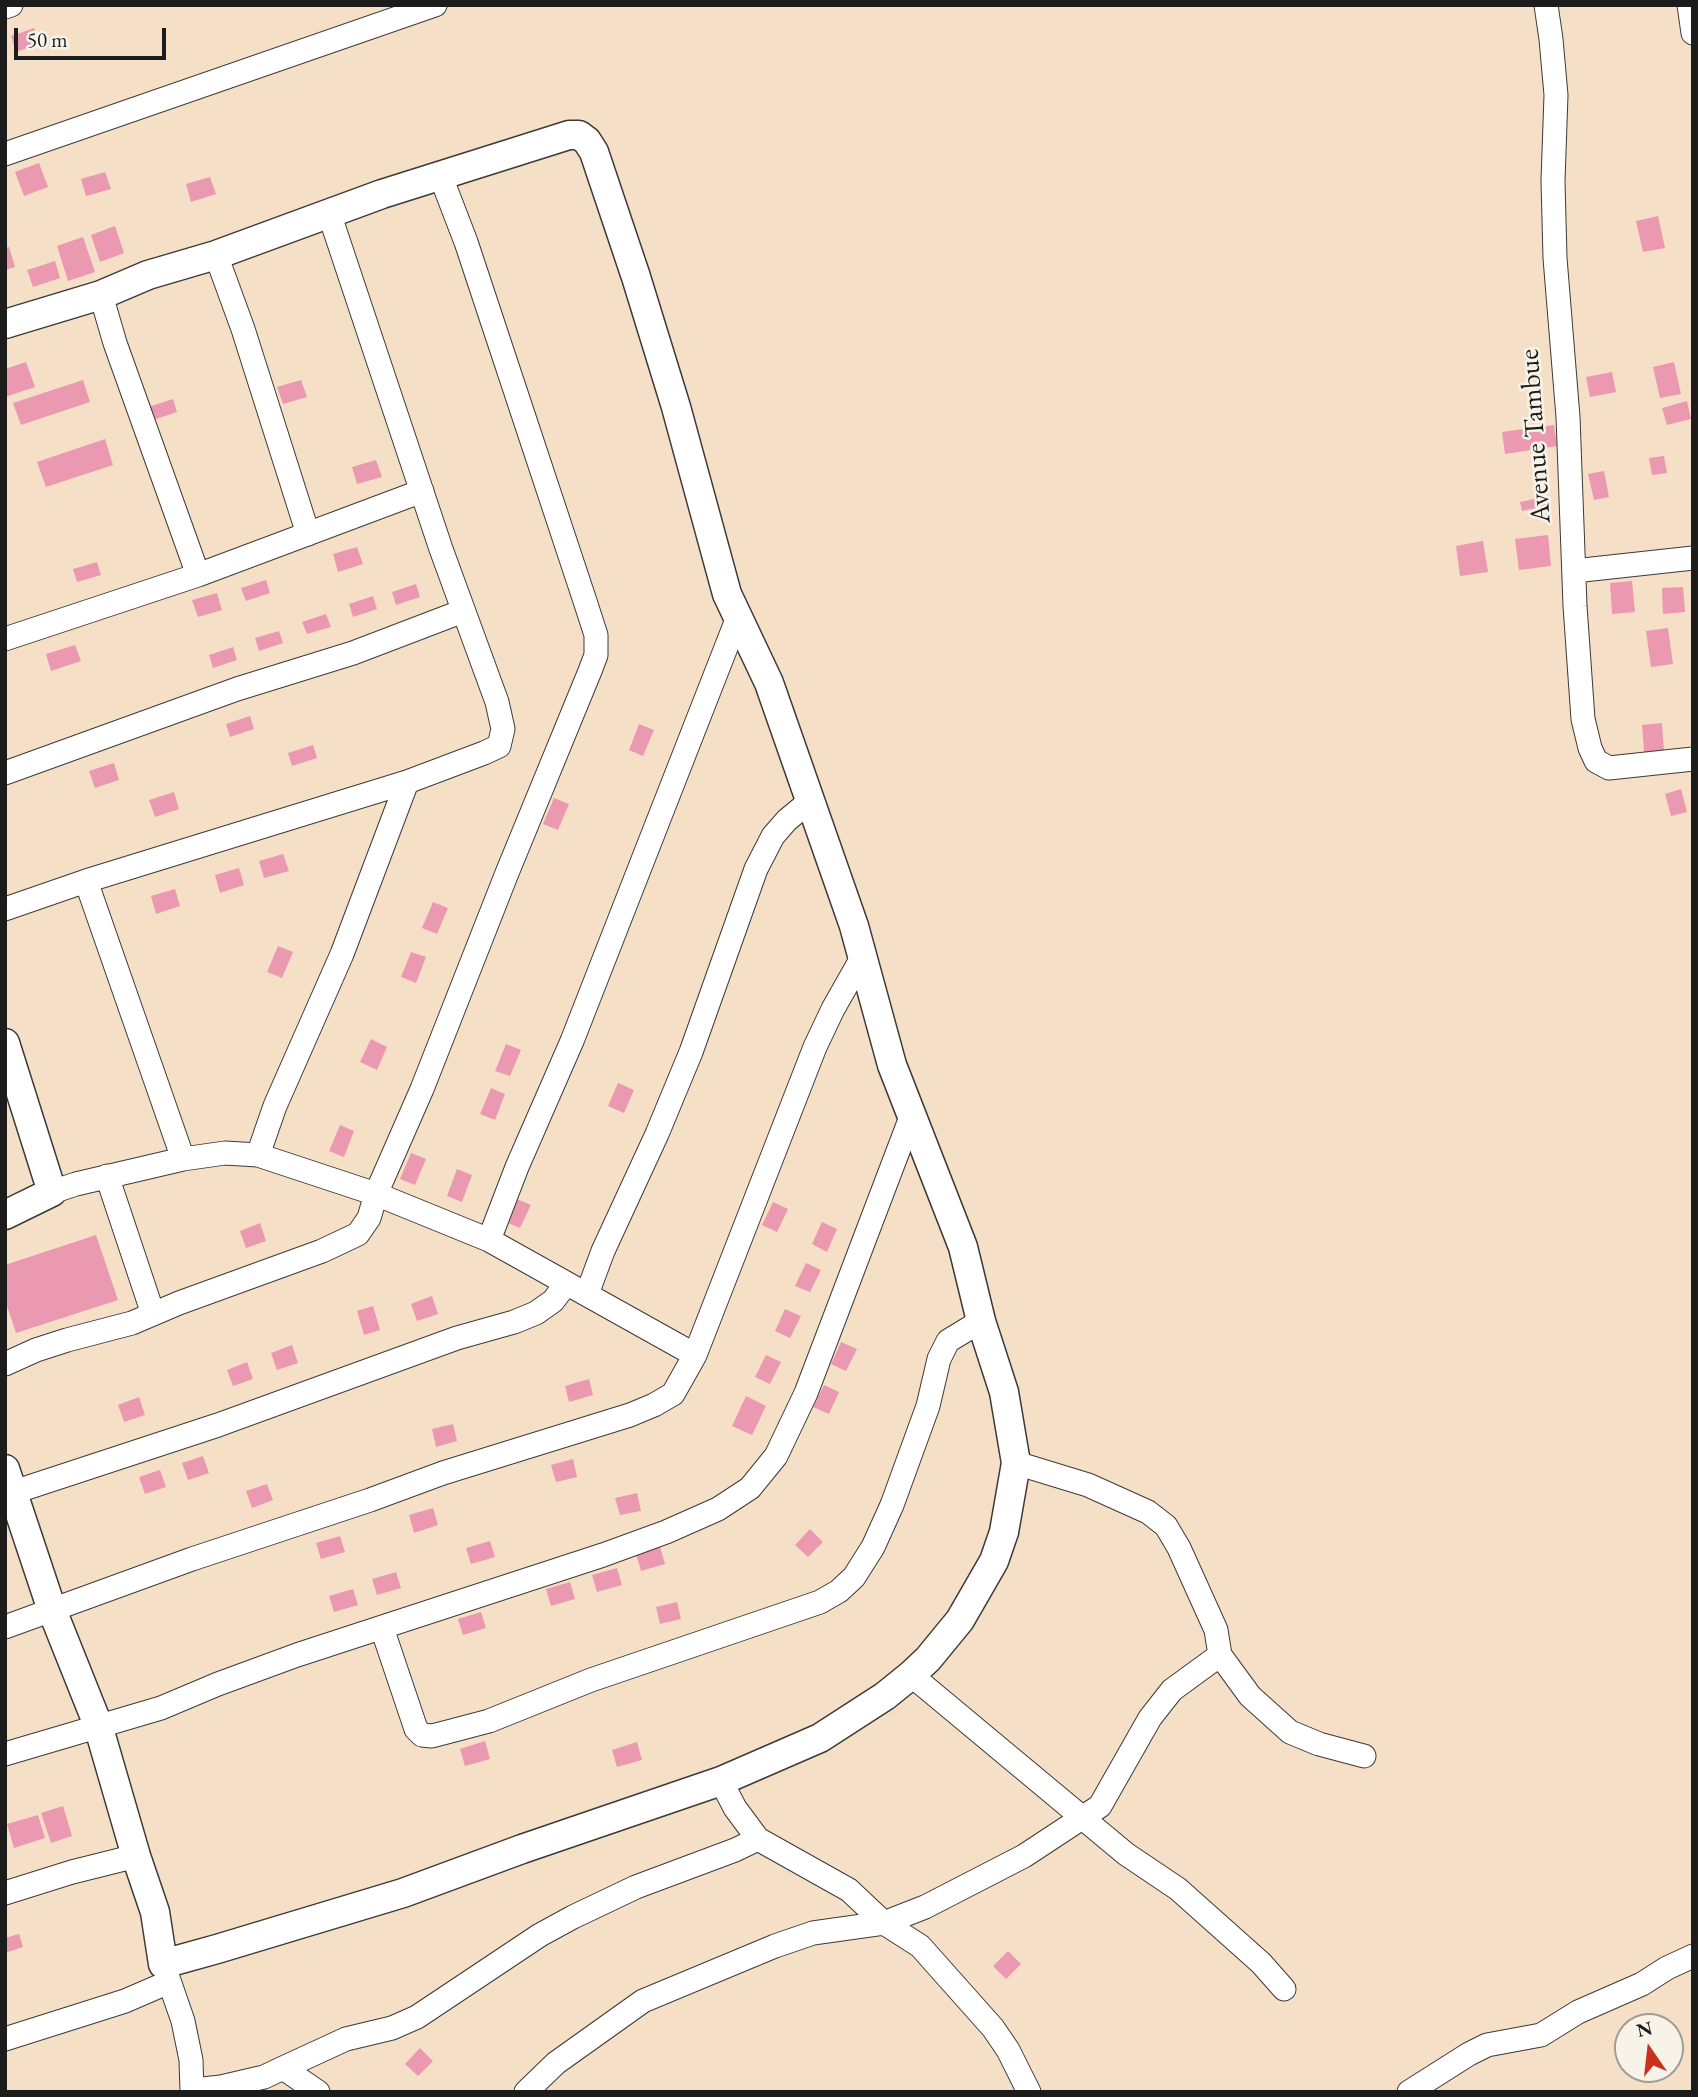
<!DOCTYPE html>
<style>
body{margin:0}
#map{position:relative;width:1698px;height:2097px;overflow:hidden;background:#f5e0c7;font-family:"EB Garamond",serif}
canvas{display:block}
.frame{position:absolute;inset:0;border:7px solid #1c1c1c;pointer-events:none}
.north{position:absolute;left:1614px;top:2013px;width:70px;height:70px;box-sizing:border-box;background:#f7f3e8;border:2px solid #9f9d96;border-radius:50%;rotate:346deg;font-size:19px;font-weight:700;line-height:28px;text-align:center;color:#1c1c1c}
.north::after{content:'';display:block;margin:auto;width:24px;height:32px;background:#c8321e;clip-path:polygon(50% 0,100% 100%,50% 72%,0 100%)}
.scale{position:absolute;left:14px;top:28px;width:152px;height:32px;box-sizing:border-box;border:4px solid #1c1c1c;border-top:0;padding-left:9px;font-size:21px;line-height:24px;white-space:nowrap;color:#1c1c1c;-webkit-text-stroke:5px #f7f3e8;paint-order:stroke}
</style>
<div id="map">
<canvas width="1698" height="2097"></canvas>
<div class="frame"></div>
<div class="north">N</div>
<div class="scale">50 m</div>
</div>
<script>
const ctx = document.querySelector('canvas').getContext('2d');
ctx.lineJoin = 'round';
function paint(path, color) {
  ctx.fillStyle = color;
  ctx.fill(path, 'evenodd');
}
function toPath(rows) {
  const path = new Path2D();
  for (const r of rows) {
    path.moveTo(r[0], r[1]);
    for (let i = 2; i < r.length; i += 2) path.lineTo(r[i], r[i + 1]);
  }
  return path;
}
function stroke(path, color, width, dash) {
  ctx.strokeStyle = color;
  ctx.lineWidth = width;
  ctx.lineCap = dash ? 'butt' : 'round';
  ctx.setLineDash(dash || []);
  ctx.stroke(path);
}
function write(font, color, halo, rows, align = 'center') {
  ctx.font = font + ' "EB Garamond",serif';
  ctx.lineWidth = 5;
  ctx.setLineDash([]);
  ctx.textBaseline = 'middle';
  ctx.strokeStyle = halo;
  ctx.fillStyle = color;
  for (const [text, x, y, turn = 0] of rows) {
    ctx.save();
    ctx.translate(x, y);
    ctx.rotate((+turn || 0) * Math.PI / 180);
    ctx.textAlign = isNaN(turn) ? turn : align;
    if (halo) ctx.strokeText(text, 0, 0);
    ctx.fillText(text, 0, 0);
    ctx.restore();
  }
}
const building = toPath([
 [34,28,39,44,16,52,11,36],
 [39,163,48,187,24,196,15,172],
 [105,172,111,189,86,196,81,179],
 [210,177,216,194,191,202,186,184],
 [1658,216,1665,248,1643,252,1636,221],
 [115,226,124,253,100,262,91,235],
 [83,237,95,272,68,281,57,246],
 [9,247,15,267,5,270,5,248],
 [55,261,60,278,33,287,27,270],
 [26,362,35,387,5,397,5,369],
 [1674,362,1681,394,1660,398,1653,367],
 [1612,372,1616,392,1590,397,1586,377],
 [83,380,90,402,21,425,13,403],
 [301,380,307,397,283,404,277,387],
 [173,399,177,412,153,420,148,407],
 [1687,401,1691,419,1667,425,1662,408],
 [1554,425,1557,446,1505,454,1502,432],
 [105,439,113,465,46,487,37,462],
 [1664,456,1667,473,1652,475,1649,458],
 [376,460,382,477,357,484,352,467],
 [1604,471,1609,497,1594,500,1588,474],
 [1544,497,1546,506,1522,511,1520,502],
 [1548,535,1551,566,1519,570,1515,539],
 [1483,541,1488,572,1460,576,1456,546],
 [357,547,363,564,338,572,333,554],
 [97,562,101,575,77,582,73,569],
 [266,580,270,593,246,601,241,588],
 [1632,581,1635,612,1612,614,1610,583],
 [416,584,420,597,396,605,392,592],
 [1683,587,1685,612,1663,614,1662,588],
 [217,593,222,610,198,617,192,600],
 [373,596,377,609,353,617,349,604],
 [326,614,331,627,307,634,302,622],
 [1668,628,1673,664,1651,667,1646,631],
 [279,631,283,643,259,651,255,638],
 [75,645,81,661,51,671,46,654],
 [233,647,237,660,213,668,209,655],
 [250,716,254,729,230,737,226,724],
 [1662,723,1664,751,1644,752,1642,725],
 [639,724,654,730,643,756,629,750],
 [313,745,317,758,292,766,288,753],
 [114,763,119,780,95,788,89,771],
 [1681,789,1687,812,1671,816,1665,794],
 [174,792,179,809,155,817,149,800],
 [554,798,569,804,558,830,543,824],
 [283,854,289,871,264,878,259,861],
 [239,868,244,885,220,893,215,875],
 [175,889,180,906,156,914,151,896],
 [433,902,448,908,437,934,422,928],
 [278,946,293,952,282,978,267,972],
 [411,952,426,957,416,983,401,977],
 [371,1039,387,1047,377,1070,360,1062],
 [506,1044,521,1050,510,1076,495,1071],
 [618,1083,634,1090,624,1113,608,1106],
 [491,1088,505,1094,495,1120,480,1114],
 [340,1125,354,1131,344,1157,329,1151],
 [411,1153,426,1159,415,1185,400,1179],
 [457,1169,472,1175,462,1202,447,1196],
 [514,1198,531,1205,520,1228,503,1221],
 [773,1202,788,1209,777,1232,762,1225],
 [822,1222,837,1229,827,1252,812,1244],
 [260,1223,266,1241,246,1248,240,1231],
 [96,1235,118,1300,16,1333,5,1300,5,1265],
 [806,1263,821,1270,810,1292,795,1286],
 [432,1296,438,1314,417,1321,411,1304],
 [373,1306,380,1330,364,1335,357,1311],
 [785,1309,801,1316,790,1338,775,1331],
 [841,1342,857,1349,846,1371,831,1364],
 [292,1345,298,1363,277,1370,271,1353],
 [766,1355,781,1362,770,1384,755,1377],
 [247,1362,253,1379,233,1386,227,1370],
 [589,1379,593,1395,569,1402,565,1386],
 [824,1385,839,1392,829,1414,813,1407],
 [746,1396,766,1406,752,1435,732,1426],
 [139,1397,145,1415,124,1422,118,1405],
 [453,1424,457,1441,436,1447,432,1429],
 [203,1456,209,1473,188,1480,182,1463],
 [573,1459,577,1477,556,1482,551,1465],
 [160,1470,166,1487,145,1494,139,1477],
 [267,1484,273,1500,252,1508,246,1491],
 [637,1493,641,1511,620,1515,615,1498],
 [433,1508,438,1525,414,1533,409,1515],
 [810,1529,823,1542,808,1557,795,1545],
 [340,1536,345,1552,321,1559,316,1543],
 [490,1541,495,1557,471,1564,466,1548],
 [660,1547,665,1564,641,1571,636,1554],
 [617,1568,622,1585,597,1592,592,1575],
 [396,1572,401,1588,377,1595,372,1579],
 [570,1582,575,1599,551,1606,546,1589],
 [353,1589,358,1605,334,1612,329,1596],
 [677,1602,681,1619,660,1624,656,1607],
 [481,1612,486,1628,463,1635,458,1619],
 [485,1741,490,1759,465,1766,460,1749],
 [637,1742,642,1760,617,1767,612,1750],
 [63,1806,72,1836,51,1843,41,1813],
 [38,1815,45,1838,14,1848,7,1824],
 [19,1934,23,1947,5,1953,5,1938],
 [1008,1951,1021,1964,1006,1979,993,1966],
 [420,2048,433,2061,418,2076,405,2064]
]);
const minor = toPath([
 [1546,5,1551,39,1556,95,1553,181,1555,258,1568,417,1575,606,1583,719,1590,748,1596,761,1609,768,1693,759],
 [1689,5,1693,33],
 [5,7,11,5],
 [5,154,435,5],
 [216,255,243,329,308,534],
 [101,295,115,343,198,575],
 [1574,571,1693,558],
 [5,639,198,575,422,491],
 [5,773,237,689,353,653,463,611],
 [86,881,183,1159],
 [5,909,86,881,407,782,484,753,499,746,503,729,497,702,441,549,329,213],
 [258,1155,275,1106,342,954,407,782],
 [107,1176,153,1314],
 [52,1192,76,1184,183,1159,225,1153,258,1155,376,1194,489,1240,695,1355],
 [489,1240,517,1167,572,1041,738,617],
 [587,1294,603,1251,657,1134,691,1052,756,869,773,836,787,820,810,801],
 [5,1364,36,1350,67,1340,132,1323,179,1303,322,1251,358,1234,369,1218,376,1194,422,1089,507,873,590,671,596,655,596,635,585,601,466,242,441,177],
 [1016,1463,1088,1485,1148,1512,1166,1526,1179,1548,1216,1630,1220,1655,1250,1696,1290,1732,1319,1744,1364,1756],
 [5,1495,218,1425,457,1338,514,1322,536,1313,553,1301,566,1284],
 [5,1627,192,1559,370,1500,443,1473,630,1415,654,1405,673,1394,695,1355,815,1047,833,1009,863,956],
 [382,1628,416,1729,422,1735,432,1736,489,1721,591,1680,820,1602,839,1591,854,1577,873,1547,892,1505,928,1406,939,1359,948,1341,981,1321],
 [911,1675,1126,1854,1178,1889,1261,1963,1284,1989],
 [5,1754,161,1708,218,1684,297,1655,603,1555,666,1532,718,1509,750,1488,776,1456,806,1393,911,1117],
 [721,1781,735,1808,758,1839,849,1890,884,1923,920,1946,993,2028,1008,2050,1029,2092],
 [5,1893,72,1872,136,1856],
 [165,1969,183,2021,191,2060,192,2092],
 [5,2039,125,2001,169,1982],
 [283,2068,346,2039,392,2028,417,2017,540,1935,573,1917,636,1887,735,1850,758,1839],
 [193,2090,221,2087,264,2077,283,2068,318,2092],
 [526,2092,556,2063,643,2001,775,1946,813,1933,884,1923,925,1907,1024,1856,1100,1806,1150,1718,1172,1690,1220,1655],
 [1409,2092,1469,2054,1487,2045,1541,2035,1578,2012,1642,1984,1667,1968,1693,1956]
]);
const tertiary = toPath([
 [5,324,101,295,148,275,216,255,382,194,569,135,579,135,587,141,594,152,636,277,676,407,727,594,769,683,854,926,892,1065,963,1247,981,1321,1004,1392,1016,1463,1004,1532,994,1561,960,1620,928,1659,911,1675,885,1696,820,1738,721,1781,522,1849,403,1893,217,1949,163,1964,155,1912,136,1856,98,1725,52,1610,5,1469],
 [5,1043,52,1192,5,1215]
]);
const streetNames = [
 ["Avenue Tambue",1536,436,-94]
];
paint(building, '#eb98b1');
stroke(minor, '#3d3936', 25);
stroke(tertiary, '#3d3936', 31);
stroke(minor, '#fff', 23);
stroke(tertiary, '#fff', 28);
write('28px', '#1c1c1c', '#f7f3e8', streetNames);
</script>
